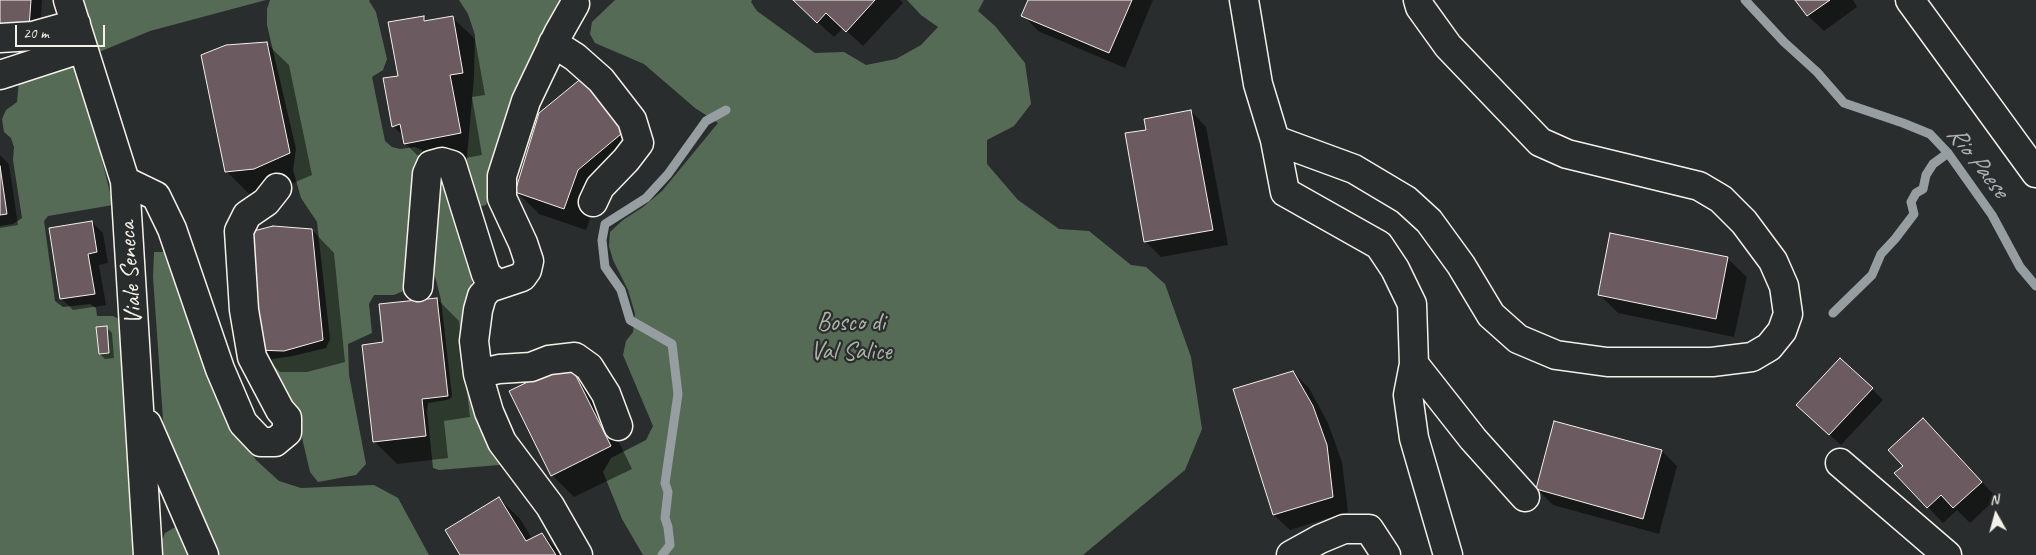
<!DOCTYPE html>
<style>
body{margin:0}
#map{position:relative;width:2036px;height:555px;overflow:hidden;background:#2a2d2e;font-family:Caveat,sans-serif}
canvas{display:block}
.north{position:absolute;left:1971px;top:490px;width:50px;height:50px;-webkit-text-stroke:4px #2a2d2e;paint-order:stroke;rotate:353deg;font-size:14px;font-weight:700;line-height:20px;text-align:center;color:#f4f1e8}
.north::after{content:'';display:block;margin:auto;width:18px;height:22px;background:#f4f1e8;clip-path:polygon(50% 0,100% 100%,50% 72%,0 100%)}
.scale{position:absolute;left:15px;top:25px;width:90px;height:22px;box-sizing:border-box;border:2px solid #f4f1e8;border-top:0;padding-left:6px;font-size:15px;line-height:18px;white-space:nowrap;color:#f4f1e8;-webkit-text-stroke:4px #2a2d2e;paint-order:stroke}
</style>
<div id="map">
<canvas width="2036" height="555"></canvas>
<div class="north">N</div>
<div class="scale">20 m</div>
</div>
<script>
const ctx = document.querySelector('canvas').getContext('2d');
ctx.lineJoin = 'round';
function paint(path, color) {
  ctx.fillStyle = color;
  ctx.fill(path, 'evenodd');
}
function toPath(rows) {
  const path = new Path2D();
  for (const r of rows) {
    path.moveTo(r[0], r[1]);
    for (let i = 2; i < r.length; i += 2) path.lineTo(r[i], r[i + 1]);
  }
  return path;
}
function stroke(path, color, width, dash) {
  ctx.strokeStyle = color;
  ctx.lineWidth = width;
  ctx.lineCap = dash ? 'butt' : 'round';
  ctx.setLineDash(dash || []);
  ctx.stroke(path);
}
function write(font, color, halo, rows, align = 'center') {
  ctx.font = font + ' Caveat,sans-serif';
  ctx.lineWidth = 4.5;
  ctx.setLineDash([]);
  ctx.textBaseline = 'middle';
  ctx.strokeStyle = halo;
  ctx.fillStyle = color;
  for (const [text, x, y, turn = 0] of rows) {
    ctx.save();
    ctx.translate(x, y);
    ctx.rotate((+turn || 0) * Math.PI / 180);
    ctx.textAlign = isNaN(turn) ? turn : align;
    if (halo) ctx.strokeText(text, 0, 0);
    ctx.fillText(text, 0, 0);
    ctx.restore();
  }
}
const green = toPath([
 [81,0,266,0,150,31,99,52],
 [270,0,370,0,369,1,376,12,387,59,383,70,372,77,385,141,392,147,400,149,415,147,422,150,424,155,408,289,394,295,374,295,369,304,372,333,348,344,349,375,366,464,356,475,318,482,310,472,299,425,269,365,272,359,293,356,326,348,330,339,317,222,301,198,293,170,296,149,267,25,267,9],
 [459,0,561,0,546,25,524,85,490,195,486,205,478,207,466,168,474,77,475,35,468,14],
 [615,0,752,0,751,2,757,11,815,53,844,52,866,65,896,59,921,45,938,27,921,15,907,0,984,0,978,11,995,26,1025,63,1031,104,1014,126,987,140,987,164,1018,200,1059,229,1089,231,1131,265,1146,267,1165,284,1191,357,1202,429,1185,470,1083,555,643,555,622,519,603,472,611,458,646,440,653,426,623,355,626,341,633,332,635,314,628,290,613,260,609,246,610,232,623,220,643,207,662,191,718,123,695,108,644,64,595,43,590,34,592,22],
 [72,60,101,156,113,205,48,216,44,221,55,301,63,307,90,304,96,308,97,316,113,316,123,321,134,555,0,555,0,226,13,224,22,218,13,160,14,147,11,138,4,132,2,119,6,110,17,102,19,80],
 [443,187,446,187,474,272,463,324,502,462,499,465,439,470,433,468,427,411,428,403,446,400,450,399,452,396,441,300,433,268,438,190],
 [154,252,165,252,174,261,226,415,256,460,279,481,301,488,374,485,398,498,429,555,217,555,164,433,153,277],
 [177,526,194,555,161,555,160,546,165,533]
]);
const shadow = toPath([
 [0,0,42,0,40,37],
 [793,0,900,0,903,3,863,46,843,28,834,37],
 [1029,0,1153,0,1125,68,1038,31,1023,15],
 [1797,0,1853,0,1857,7,1824,31,1808,16],
 [423,17,427,21,452,17,475,39,485,95,472,97,482,155,427,165,405,143,404,137,393,126,399,77],
 [266,43,289,65,312,175,277,190,249,194,226,171],
 [583,79,648,152,600,192,586,230,539,214,517,192],
 [1191,111,1206,127,1228,245,1161,257,1145,241,1148,131],
 [0,155,9,164,18,225,0,228],
 [92,222,103,233,108,263,99,265,106,305,73,310,62,299],
 [312,230,334,253,345,362,307,372,280,372,258,350],
 [1611,235,1728,259,1747,277,1734,337,1618,313,1599,294],
 [437,299,459,321,470,417,444,421,448,458,397,464,374,441,385,343],
 [106,327,112,333,114,358,105,359,100,354],
 [569,363,591,385,632,469,574,497,552,475],
 [1293,372,1309,388,1328,423,1342,462,1348,512,1290,530,1274,515,1235,390],
 [1872,389,1883,400,1841,445,1809,416],
 [1938,435,1997,498,1970,523,1957,510,1943,523,1896,473],
 [1662,451,1677,466,1659,534,1553,505,1537,489],
 [499,498,521,520,532,539,542,534,563,555,461,555]
]);
const stream = toPath([
 [1745,0,1784,42,1817,72,1844,103,1903,123,1930,134,1948,153,1992,215,2020,267,2036,286],
 [1833,313,1872,275,1881,254,1895,239,1914,214,1911,202,1916,193,1923,189,1926,175,1933,164,1948,153],
 [662,555,670,545,668,527,665,518,668,492,665,483,678,394,672,344,630,320,621,290,605,267,602,240,605,224,646,198,668,174,706,121,726,110]
]);
const building = toPath([
 [0,0,31,0,29,27,0,25,0,0],
 [793,0,875,0,846,32,826,13,817,23,793,0],
 [1028,0,1132,0,1109,53,1021,16,1028,0],
 [1795,0,1830,0,1807,16,1795,0],
 [424,16,424,21,453,16,463,73,450,75,461,133,404,144,400,124,392,127,383,78,398,76,388,22,424,16],
 [267,42,290,153,254,169,225,172,201,55,226,45,267,42],
 [583,77,627,129,578,170,564,209,515,192,539,113,583,77],
 [1191,110,1213,230,1144,242,1125,133,1146,130,1144,119,1191,110],
 [0,166,7,214,0,215,0,166],
 [92,221,97,252,88,254,95,294,60,299,49,228,92,221],
 [273,226,312,229,323,340,284,351,256,350,246,233,273,226],
 [1610,233,1728,257,1716,319,1598,295,1610,233],
 [437,298,448,396,422,399,426,436,373,442,362,345,383,342,379,304,437,298],
 [107,326,109,353,99,354,96,327,107,326],
 [1840,358,1873,388,1829,435,1796,405,1840,358],
 [569,362,611,446,551,476,509,391,569,362],
 [1293,371,1313,406,1327,445,1333,497,1273,515,1233,389,1293,371],
 [1923,418,1982,482,1953,508,1941,495,1927,508,1894,473,1903,466,1888,450,1923,418],
 [1554,421,1662,450,1643,519,1536,489,1554,421],
 [499,497,526,541,542,533,556,555,460,555,445,530,499,497]
]);
const minor = toPath([
 [68,0,125,181,148,555],
 [1244,0,1258,84,1275,140,1285,192,1379,245,1395,269,1412,304,1414,364,1408,395,1414,438,1448,555],
 [1910,0,2036,173],
 [0,38,33,36,76,24],
 [553,43,575,57,601,80,632,120,639,143,626,160,600,187,593,202],
 [0,75,83,48],
 [1275,140,1354,169,1406,200,1429,221,1461,265,1491,315,1518,339,1556,355,1607,362,1712,362,1752,357,1769,347,1782,331,1788,314,1784,286,1773,261,1744,222,1721,199,1699,186,1567,154,1540,142,1448,46,1420,7,1418,0],
 [125,181,156,196,172,229,220,369,243,423,261,442,275,442,287,432,287,418,280,410,252,357,244,310,239,231,247,215,266,202,277,188],
 [498,285,489,288,482,296,478,310,474,341,478,374,489,412,502,442,550,506,578,555],
 [418,287,427,174,431,165,442,162,452,165,486,274,498,285,522,277,527,270,529,261,523,243,502,198,502,176,526,101,558,34,575,4],
 [1414,364,1473,439,1525,497],
 [478,374,499,369,531,367,549,360,575,357,589,367,606,394,618,426],
 [147,424,204,555],
 [1840,463,1947,555],
 [1291,555,1320,539,1344,529,1369,529,1386,555]
]);
const streetNames = [
 ["Viale Seneca",131,273,-94]
];
const parkNames = [
 ["Bosco di",851,323],
 ["Val Salice",851,352]
];
const waterNames = [
 ["Rio Paese",1977,162,52]
];
paint(green, '#566b56');
paint(shadow, '#0007');
stroke(stream, '#969ea2', 9);
paint(building, '#6c5a61');
stroke(building, '#f4f1e8', 1);
stroke(minor, '#f4f1e8', 31);
stroke(minor, '#2a2d2e', 28);
write('25px', '#f4f1e8', '#2a2d2e', streetNames);
write('25px', '#adb5a6', '#2a2d2e', parkNames);
write('italic 26px', '#aeb3b4', '#2a2d2e', waterNames);
</script>
